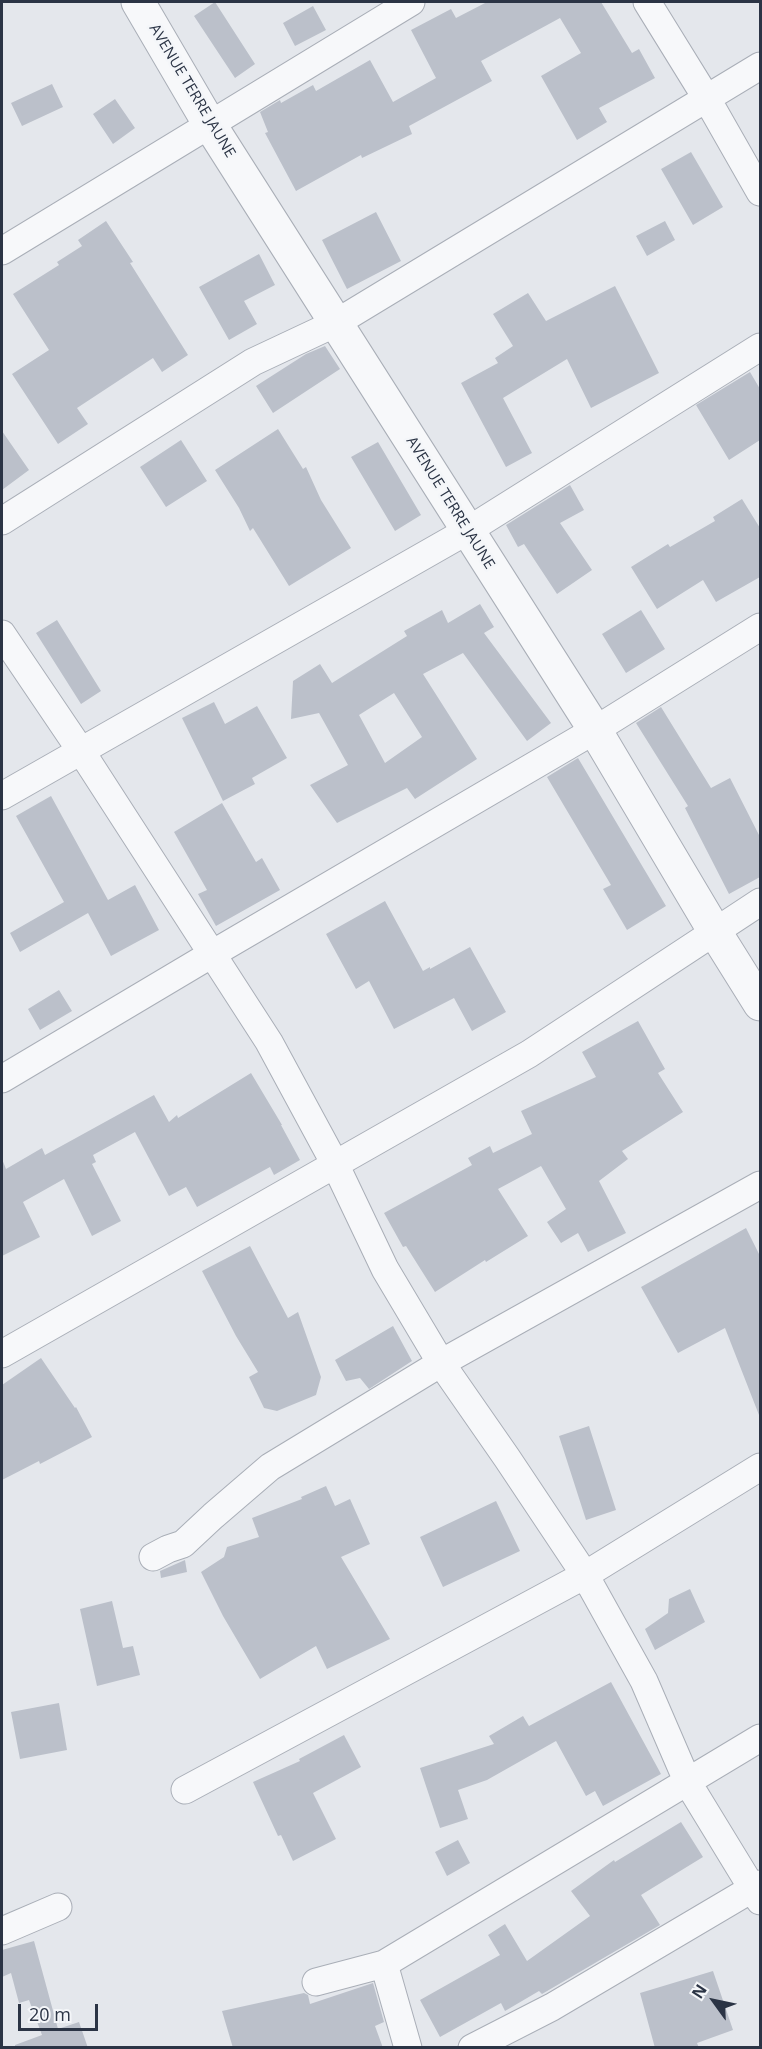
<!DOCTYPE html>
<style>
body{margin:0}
#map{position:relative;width:762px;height:2049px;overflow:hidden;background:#e4e7ec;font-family:"Open Sans",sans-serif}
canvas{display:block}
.frame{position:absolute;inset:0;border:3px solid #2b3445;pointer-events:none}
.north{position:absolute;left:684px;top:1971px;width:60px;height:60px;-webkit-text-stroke:4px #f4f6f9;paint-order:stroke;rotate:303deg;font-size:16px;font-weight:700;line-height:24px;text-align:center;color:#2b3445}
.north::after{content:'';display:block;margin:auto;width:21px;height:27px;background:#2b3445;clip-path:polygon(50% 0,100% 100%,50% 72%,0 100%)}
.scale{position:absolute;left:18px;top:2004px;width:80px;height:27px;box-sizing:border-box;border:3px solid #2b3445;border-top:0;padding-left:8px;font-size:18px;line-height:21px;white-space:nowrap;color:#2b3445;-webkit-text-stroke:4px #f4f6f9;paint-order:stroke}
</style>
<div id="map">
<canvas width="762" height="2049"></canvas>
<div class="frame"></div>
<div class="north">N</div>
<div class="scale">20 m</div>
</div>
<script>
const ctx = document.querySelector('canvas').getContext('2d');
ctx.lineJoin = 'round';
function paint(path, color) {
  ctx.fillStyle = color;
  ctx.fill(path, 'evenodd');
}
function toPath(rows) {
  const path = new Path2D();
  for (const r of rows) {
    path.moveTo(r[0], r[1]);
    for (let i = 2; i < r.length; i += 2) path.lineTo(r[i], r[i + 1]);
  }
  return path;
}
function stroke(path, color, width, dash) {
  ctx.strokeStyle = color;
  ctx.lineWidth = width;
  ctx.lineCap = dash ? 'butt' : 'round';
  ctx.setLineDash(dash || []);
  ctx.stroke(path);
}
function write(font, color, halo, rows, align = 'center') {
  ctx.font = font + ' "Open Sans",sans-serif';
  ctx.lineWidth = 5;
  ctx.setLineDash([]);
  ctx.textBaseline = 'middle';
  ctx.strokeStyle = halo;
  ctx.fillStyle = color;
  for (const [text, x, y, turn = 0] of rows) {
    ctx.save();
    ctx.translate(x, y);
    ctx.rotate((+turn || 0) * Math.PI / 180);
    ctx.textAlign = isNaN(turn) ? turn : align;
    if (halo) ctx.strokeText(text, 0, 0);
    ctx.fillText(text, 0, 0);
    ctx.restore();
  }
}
const building = toPath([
 [215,2,255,64,235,78,194,16],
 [487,2,601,2,632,53,639,49,655,78,599,108,607,122,577,140,541,76,581,53,560,18,481,61,492,81,409,126,412,134,362,158,361,155,296,191,265,133,268,132,260,112,280,100,281,103,313,85,316,91,370,60,393,102,436,78,411,30,451,9,456,18],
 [313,6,326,30,295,46,283,23],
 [52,84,63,107,22,126,11,103],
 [115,99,135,128,113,144,93,114],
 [691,152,723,207,693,225,661,169],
 [376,212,401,261,347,289,322,240],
 [106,221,133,262,130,263,188,355,162,372,153,358,77,408,88,424,58,444,12,374,49,350,13,294,59,265,57,262,82,246,78,240],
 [665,221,675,240,647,256,636,236],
 [259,254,275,285,244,301,257,324,229,340,199,287],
 [615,286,659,373,591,408,567,359,503,398,532,453,506,467,461,383,498,363,495,358,513,346,493,314,528,293,546,321],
 [325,346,340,369,273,413,256,386,306,354],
 [750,372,760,389,760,440,729,460,696,405],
 [278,429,303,469,306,467,321,500,351,548,289,586,253,528,250,531,239,508,215,470],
 [2,431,29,470,2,490],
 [181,440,207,481,166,507,140,467],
 [378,442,421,515,395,531,351,457],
 [570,485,584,510,560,523,592,570,557,594,524,544,518,547,506,525],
 [742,499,760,528,760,577,716,602,703,580,657,609,631,567,668,544,670,547,715,521,713,517],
 [480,604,494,627,484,633,551,723,527,741,463,653,423,674,477,759,415,799,407,788,337,823,310,785,348,765,319,713,291,719,293,681,320,664,332,683,407,636,404,631,442,610,448,623],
 [394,693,422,737,385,763,359,715],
 [641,610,665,649,626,673,602,634],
 [57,620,101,691,81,704,36,633],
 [214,702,225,724,257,706,287,758,252,778,255,784,223,801,182,718],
 [661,707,711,788,730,778,760,837,760,877,729,894,685,808,688,806,636,723],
 [578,758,666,906,627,930,603,889,611,885,547,777],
 [51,796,108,900,135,885,159,930,111,956,88,913,20,952,10,933,64,902,16,816],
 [222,803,256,862,262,858,280,890,216,926,198,894,207,890,174,832],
 [385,901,423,971,430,967,430,969,470,947,506,1012,472,1031,454,998,394,1029,369,981,356,989,326,934],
 [59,990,72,1011,40,1030,28,1009],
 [638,1021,665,1069,658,1073,683,1112,622,1151,628,1159,599,1181,626,1233,588,1252,578,1233,561,1243,547,1222,566,1209,541,1166,498,1189,528,1236,486,1262,485,1260,435,1292,406,1246,403,1247,384,1213,472,1165,468,1158,490,1146,493,1153,532,1134,521,1111,596,1077,582,1052],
 [251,1073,282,1125,281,1125,300,1160,274,1175,270,1167,197,1207,186,1187,169,1196,135,1132,93,1155,96,1162,92,1164,121,1221,92,1236,64,1179,23,1202,40,1237,2,1256,2,1159,6,1169,42,1148,45,1155,154,1095,169,1122,177,1115,178,1118],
 [746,1228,760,1256,760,1415,759,1415,725,1328,678,1353,641,1287],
 [250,1246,288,1318,298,1312,321,1377,316,1395,277,1411,264,1408,249,1377,258,1372,236,1336,202,1271],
 [393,1326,412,1361,369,1389,360,1378,346,1381,335,1360],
 [41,1358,75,1408,76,1407,92,1437,40,1464,39,1461,2,1480,2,1385],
 [589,1426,616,1510,586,1520,559,1436],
 [326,1486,335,1506,350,1499,370,1544,341,1557,390,1639,327,1669,316,1646,260,1679,223,1616,201,1572,224,1557,227,1547,259,1537,252,1518,302,1499,301,1497],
 [496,1501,520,1551,443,1587,420,1537],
 [185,1560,187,1572,161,1578,160,1571],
 [690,1589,705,1622,655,1650,645,1629,668,1613,669,1599],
 [112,1601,123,1648,133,1646,140,1675,97,1686,80,1609],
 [611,1682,661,1774,603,1806,595,1791,586,1796,556,1741,487,1780,458,1790,468,1819,440,1828,420,1768,494,1744,489,1736,523,1716,529,1726],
 [59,1703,67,1750,20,1759,11,1712],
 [344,1735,361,1767,313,1793,336,1839,293,1861,281,1835,278,1836,253,1782,300,1761,299,1759],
 [681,1822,703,1857,641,1895,660,1925,542,1994,539,1991,505,2011,501,2003,440,2037,420,2000,500,1955,488,1935,505,1924,527,1961,590,1916,571,1891,614,1860,615,1862],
 [458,1840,470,1863,447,1876,435,1852],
 [34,1941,58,2029,79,2022,88,2048,15,2048,15,2045,42,2035,29,2000,19,2003,11,1973,2,1977,2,1950],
 [713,1971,733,2030,697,2043,699,2048,655,2048,640,1993],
 [373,1983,384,2022,375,2026,383,2048,233,2048,222,2011,304,1993,308,1995,310,2004]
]);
const minor = toPath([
 [647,2,707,99,760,192],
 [2,251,411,2],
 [2,521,253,362,336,323,760,66],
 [2,634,81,751,269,1042,335,1164,385,1269,441,1363,507,1458,585,1575,644,1681,688,1783,760,1901],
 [2,796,467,531,760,347],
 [2,1079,212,954,595,730,760,627],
 [2,1354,529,1054,760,902],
 [153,1557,168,1549,183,1544,213,1516,270,1467,441,1363,760,1185],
 [185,1790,585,1575,760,1467],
 [2,1931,58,1907],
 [384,1964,408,2048],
 [316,1982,384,1964,760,1738],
 [472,2048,552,2007,760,1884]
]);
const tertiary = toPath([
 [138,2,210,125,595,730,715,932,760,1004]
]);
const streetNames = [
 ["AVENUE TERRE JAUNE",192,91,59],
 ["AVENUE TERRE JAUNE",450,503,58]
];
paint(building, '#bbc0ca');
stroke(minor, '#a9aeb7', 29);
stroke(tertiary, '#a9aeb7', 35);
stroke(minor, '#f7f8fa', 27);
stroke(tertiary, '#f7f8fa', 33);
write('15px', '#2b3445', '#f4f6f9', streetNames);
</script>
